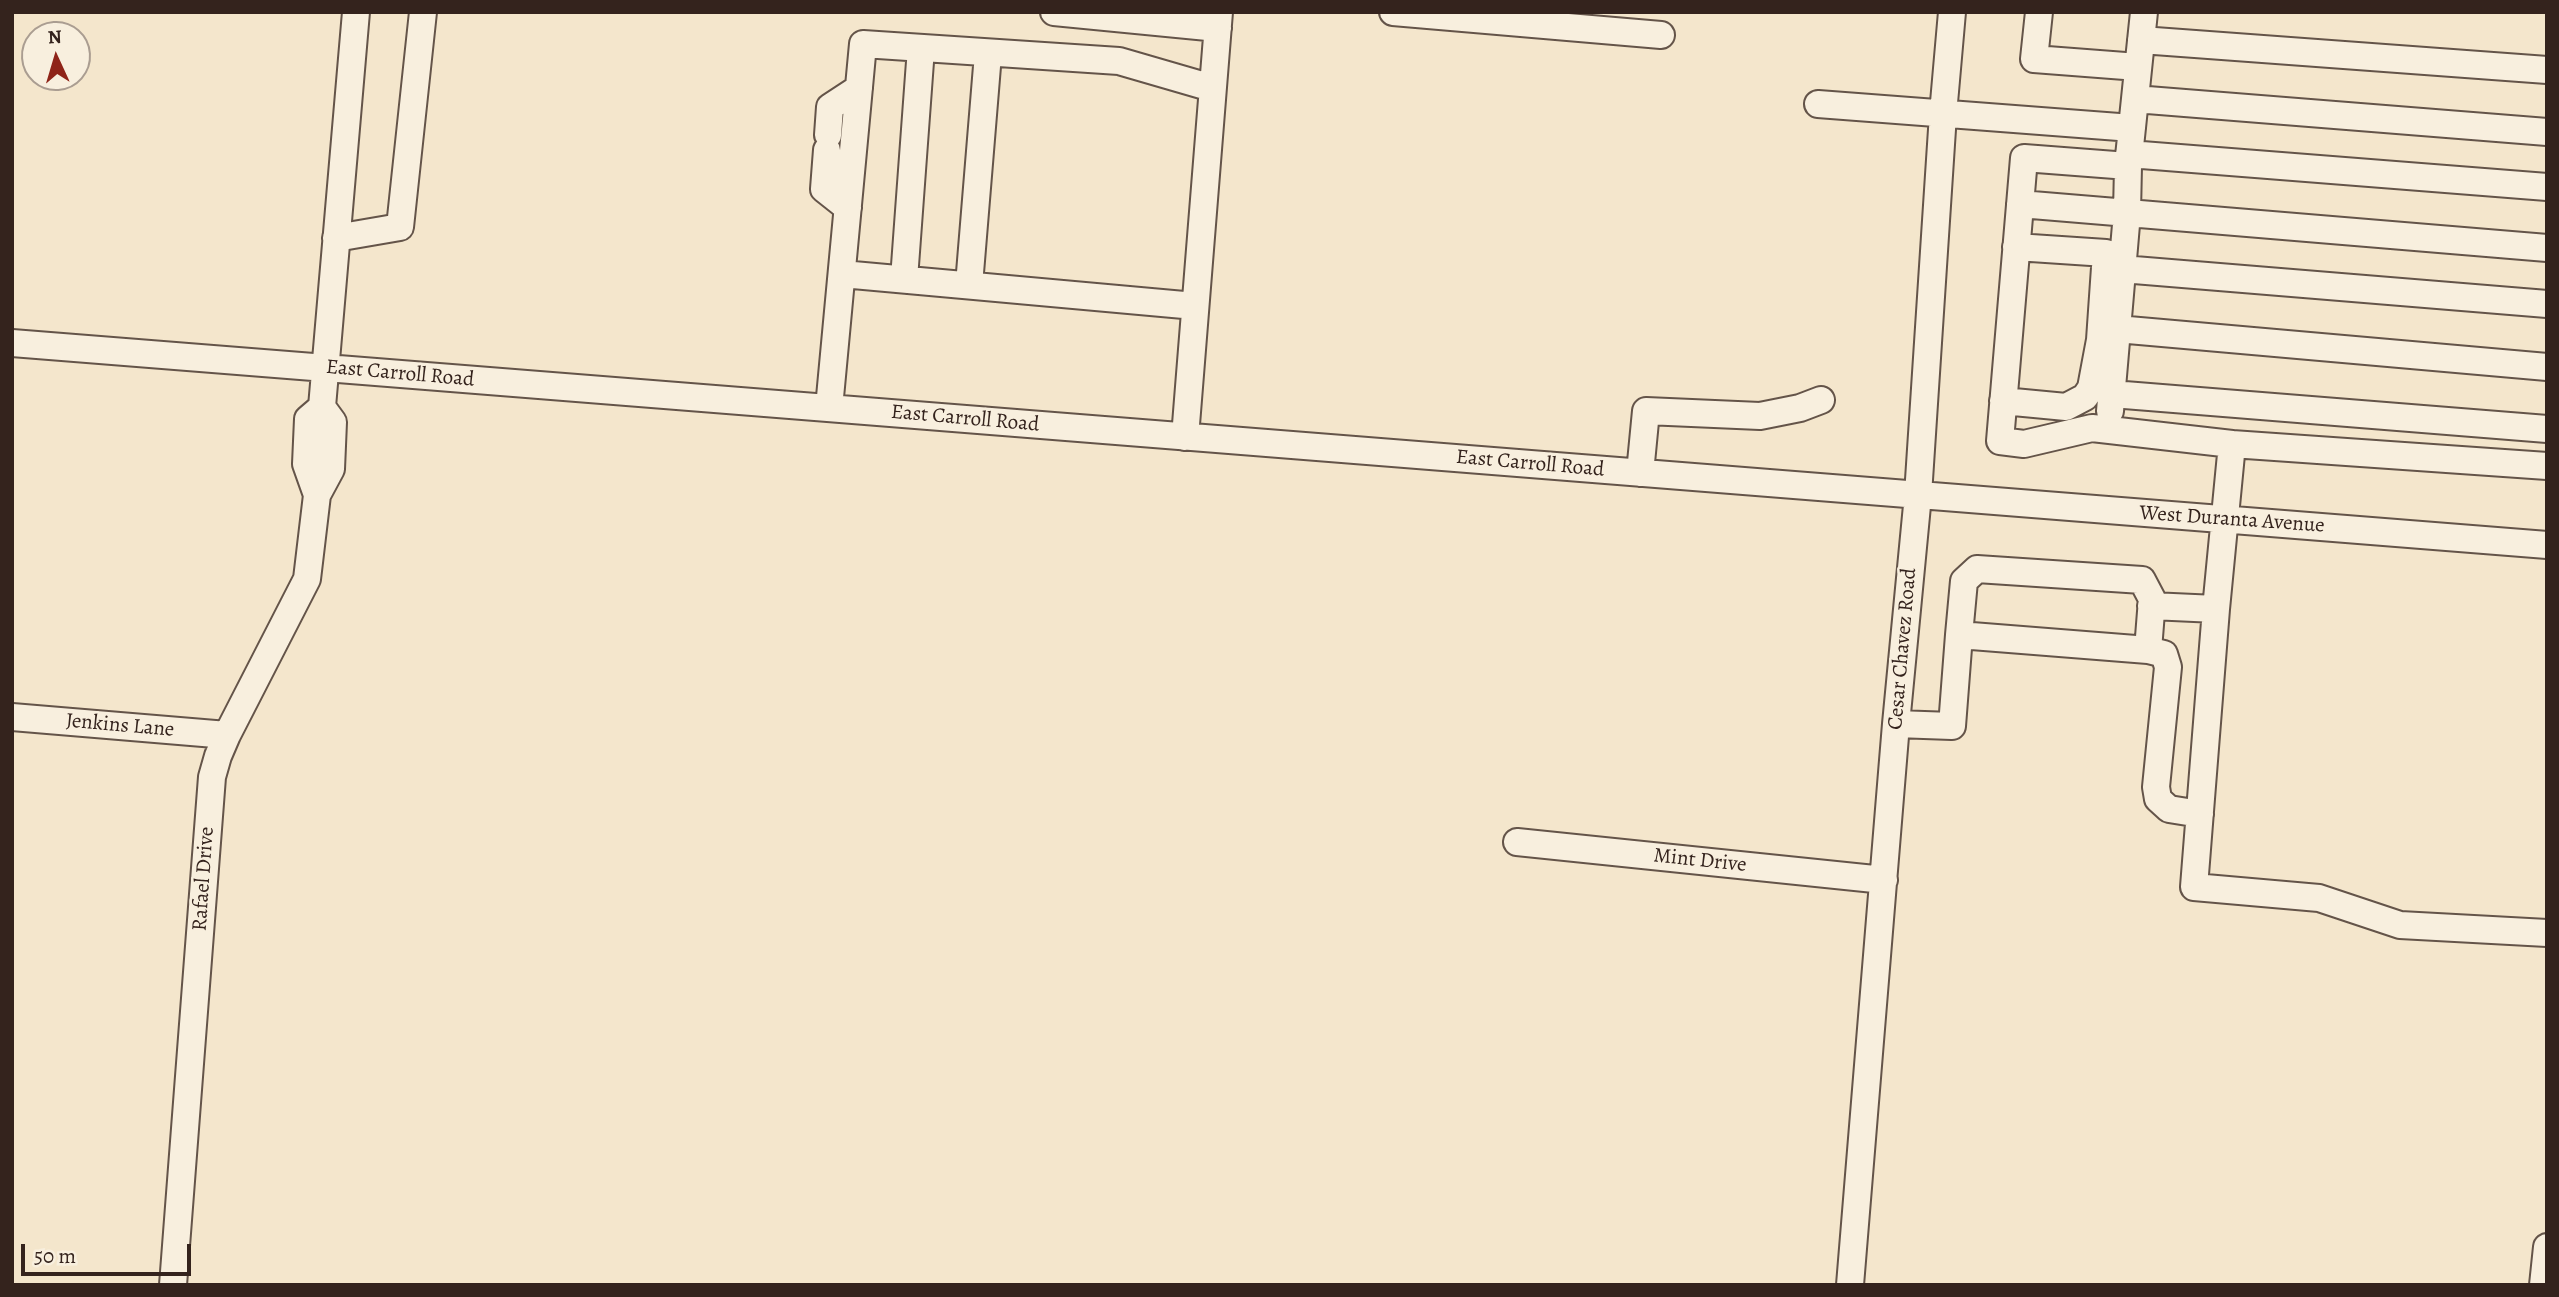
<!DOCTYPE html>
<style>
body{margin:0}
#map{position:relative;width:2559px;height:1297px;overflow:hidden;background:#f4e6cc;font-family:Alegreya,serif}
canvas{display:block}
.frame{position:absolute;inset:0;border:14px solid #34231d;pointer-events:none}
.north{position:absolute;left:21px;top:21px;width:70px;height:70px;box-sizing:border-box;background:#f8efde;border:2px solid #aa9d91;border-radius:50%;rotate:356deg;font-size:19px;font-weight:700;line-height:28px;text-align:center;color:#34231d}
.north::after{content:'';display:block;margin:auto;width:24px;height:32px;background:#8f2418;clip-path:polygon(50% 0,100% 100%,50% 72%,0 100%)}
.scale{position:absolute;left:21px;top:1244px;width:170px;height:32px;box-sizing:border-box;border:4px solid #34231d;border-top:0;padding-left:9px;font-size:21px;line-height:24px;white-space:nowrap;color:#34231d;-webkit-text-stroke:5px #f8efde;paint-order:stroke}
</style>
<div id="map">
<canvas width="2559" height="1297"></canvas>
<div class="frame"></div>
<div class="north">N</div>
<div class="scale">50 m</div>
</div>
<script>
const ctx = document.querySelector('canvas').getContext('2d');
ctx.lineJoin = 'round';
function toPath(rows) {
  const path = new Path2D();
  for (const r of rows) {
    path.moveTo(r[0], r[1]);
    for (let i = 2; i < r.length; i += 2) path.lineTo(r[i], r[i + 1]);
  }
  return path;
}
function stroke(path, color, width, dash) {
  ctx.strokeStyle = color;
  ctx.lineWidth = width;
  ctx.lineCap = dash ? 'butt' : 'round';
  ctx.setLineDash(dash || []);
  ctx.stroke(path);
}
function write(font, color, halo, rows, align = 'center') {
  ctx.font = font + ' Alegreya,serif';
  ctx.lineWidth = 5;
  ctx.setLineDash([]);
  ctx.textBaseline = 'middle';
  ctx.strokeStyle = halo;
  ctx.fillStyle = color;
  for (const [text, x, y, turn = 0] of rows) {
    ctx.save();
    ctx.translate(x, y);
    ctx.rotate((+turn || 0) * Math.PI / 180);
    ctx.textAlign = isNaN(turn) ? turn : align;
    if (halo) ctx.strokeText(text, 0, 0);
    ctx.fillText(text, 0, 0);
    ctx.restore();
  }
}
const minor = toPath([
 [1054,12,1218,28],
 [1393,12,1661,35],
 [2039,12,2034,59,2138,67],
 [2141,40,2547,70],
 [2135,99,2547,132],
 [1818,104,2132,128],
 [828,135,830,107,859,88],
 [827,150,824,189,848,208],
 [2129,154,2547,187],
 [2128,166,2024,158,2000,441,2024,444,2092,428,2232,444],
 [2020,204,2547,248],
 [336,238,400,227,423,12],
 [2122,269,2547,304],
 [842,274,1195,306],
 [904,279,921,48],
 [969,285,988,54],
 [2117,329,2547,367],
 [12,343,2547,545],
 [2112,394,2547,429],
 [2003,401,2066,407,2085,397,2091,388,2100,340,2106,253,2016,247],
 [829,408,863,44,1119,61,1212,88],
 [2110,411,2127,213,2128,166,2144,12],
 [1185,437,1219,12],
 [2547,466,2232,444,2216,609,2194,887,2319,898,2400,925,2547,933],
 [1640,473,1646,411,1760,416,1800,408,1821,400],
 [317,495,306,464,308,419,322,407],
 [2151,606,2216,609],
 [2148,650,2164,654,2168,667,2156,787,2158,799,2169,809,2200,814],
 [12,717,227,735],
 [1896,724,1952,726,1959,635,1964,581,1977,569,2142,580,2152,599,2148,650,1959,635],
 [1517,842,1884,880],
 [173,1285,212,777,218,756,227,735,307,579,317,495,331,469,333,422,322,407,356,12],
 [1850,1285,1896,724,1918,495,1943,114,1952,12],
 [2543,1285,2547,1247]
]);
const streetNames = [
 ["East Carroll Road",400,374,5],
 ["East Carroll Road",965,419,5],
 ["East Carroll Road",1530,464,5],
 ["West Duranta Avenue",2232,520,4],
 ["Cesar Chavez Road",1903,649,-85],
 ["Jenkins Lane",120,726,5],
 ["Mint Drive",1700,861,6],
 ["Rafael Drive",204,879,-86]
];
stroke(minor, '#645449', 30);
stroke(minor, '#f8efde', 26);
write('21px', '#34231d', '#f8efde', streetNames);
</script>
